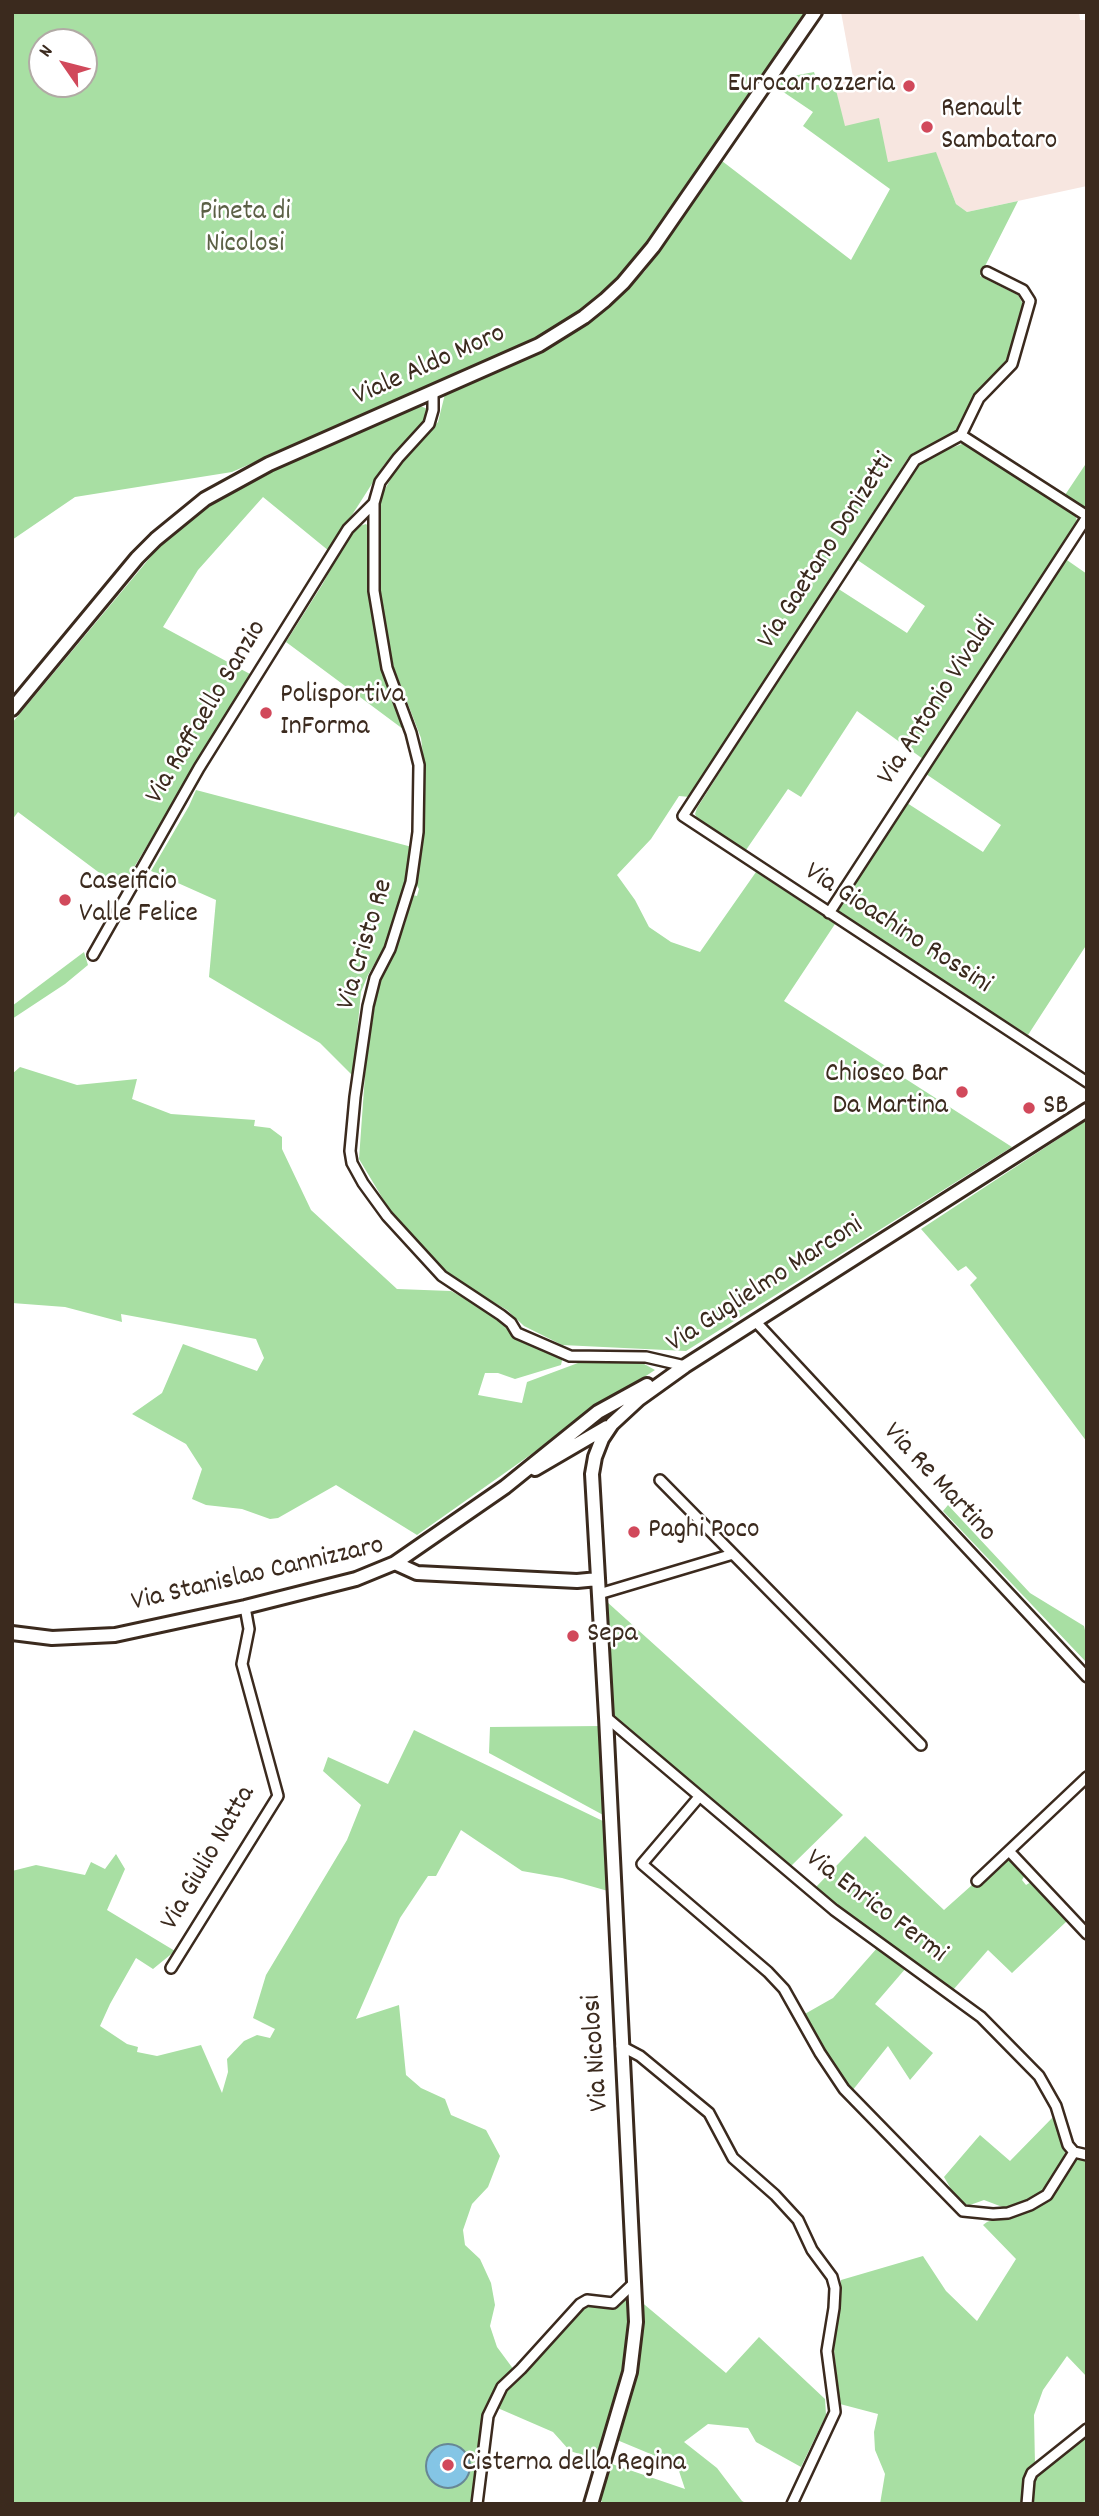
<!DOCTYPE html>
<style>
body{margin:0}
#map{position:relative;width:1099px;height:2516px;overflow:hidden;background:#fff;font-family:Dekko,sans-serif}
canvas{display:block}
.frame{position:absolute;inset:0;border:14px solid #3b2a1e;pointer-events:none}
.north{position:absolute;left:28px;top:28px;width:70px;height:70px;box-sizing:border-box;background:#fff;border:2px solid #b1aaa5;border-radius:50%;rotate:305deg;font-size:19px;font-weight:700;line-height:28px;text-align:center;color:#3b2a1e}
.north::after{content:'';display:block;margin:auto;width:24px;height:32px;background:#d1495b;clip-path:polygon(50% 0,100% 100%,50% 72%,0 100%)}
</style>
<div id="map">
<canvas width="1099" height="2516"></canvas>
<div class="frame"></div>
<div class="north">N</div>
</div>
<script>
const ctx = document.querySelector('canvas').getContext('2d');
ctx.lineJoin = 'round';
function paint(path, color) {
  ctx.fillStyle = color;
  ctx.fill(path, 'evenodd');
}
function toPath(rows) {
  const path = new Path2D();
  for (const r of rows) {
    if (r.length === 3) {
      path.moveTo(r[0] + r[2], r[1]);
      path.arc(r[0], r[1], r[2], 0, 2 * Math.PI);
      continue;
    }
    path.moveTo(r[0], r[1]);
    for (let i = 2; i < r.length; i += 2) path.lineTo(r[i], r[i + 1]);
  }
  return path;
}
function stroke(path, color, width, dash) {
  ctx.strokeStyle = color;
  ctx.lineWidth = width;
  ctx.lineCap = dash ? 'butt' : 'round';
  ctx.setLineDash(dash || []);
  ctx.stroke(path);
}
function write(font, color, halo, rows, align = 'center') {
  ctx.font = font + ' Dekko,sans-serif';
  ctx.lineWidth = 5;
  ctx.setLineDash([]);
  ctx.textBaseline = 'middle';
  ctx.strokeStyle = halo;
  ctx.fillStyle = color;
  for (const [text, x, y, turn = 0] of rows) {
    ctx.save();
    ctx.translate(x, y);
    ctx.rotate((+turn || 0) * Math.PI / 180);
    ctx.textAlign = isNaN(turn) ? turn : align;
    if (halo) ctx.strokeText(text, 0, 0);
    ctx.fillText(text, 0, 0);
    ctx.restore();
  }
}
const built = toPath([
 [841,12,1079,12,1080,20,1085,20,1087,30,1087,186,967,212,956,204,936,153,888,162,844,126,834,82,853,77]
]);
const green = toPath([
 [12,12,806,12,653,237,631,264,610,287,555,328,528,342,232,472,75,497,12,540],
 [42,42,84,42,84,84,42,84],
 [814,72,817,81,811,82,812,86,834,82,845,126,879,118,888,162,936,152,956,204,967,212,1018,201,980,276,1018,295,1023,304,1008,362,975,397,956,434,908,458,690,797,679,796,651,839,617,875,635,900,649,927,671,942,700,952,756,872,835,924,784,1001,1012,1147,686,1351,562,1345,524,1326,507,1310,445,1274,392,1214,359,1159,366,1061,378,986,405,924,413,895,417,896,419,889,416,884,424,822,424,763,421,738,394,668,383,617,378,581,380,498,402,459,438,422,445,394,546,350,601,314,645,271,722,161,851,260,890,189,803,126,813,112,773,85,777,79],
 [420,406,428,409,424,422,384,465,329,551,263,497,198,570,163,627,250,674,121,889,18,812,12,820,12,723,158,548,191,518,221,496,263,475],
 [967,442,1075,514,1077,521,1075,528,923,759,857,711,801,797,788,789,746,850,698,820,695,814,697,808,837,588,907,633,925,606,856,559,918,464,923,459],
 [1087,462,1087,511,1065,495],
 [366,524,371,529,371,591,375,626,388,683,407,732,286,642,322,585,350,534,356,527],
 [1064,558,1087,574,1087,944,1028,1035,835,913,907,803,983,852,1001,825,926,774],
 [196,790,412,847,397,920,384,948,368,975,361,992,353,1076,320,1043,209,977,216,900,151,871,189,806],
 [84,952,88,965,65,984,12,1019,12,1006],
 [20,1067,77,1085,137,1079,132,1099,171,1114,255,1120,254,1126,270,1128,282,1137,282,1149,311,1210,397,1289,451,1291,499,1317,515,1339,563,1356,561,1365,515,1379,498,1373,485,1373,478,1395,522,1403,527,1382,586,1360,637,1360,655,1370,591,1412,417,1535,336,1485,278,1518,270,1519,242,1509,206,1505,192,1499,202,1469,186,1444,132,1414,162,1393,183,1344,257,1371,264,1358,256,1339,121,1314,122,1322,65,1307,12,1303,12,1074],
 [1087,1120,1087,1442,970,1285,977,1278,966,1266,958,1271,921,1229],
 [948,1505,1030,1593,1084,1626,1087,1639,1087,1663,943,1511],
 [606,1601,843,1815,790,1867,615,1717,611,1711],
 [601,1726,605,1816,489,1753,490,1727],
 [414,1730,605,1822,608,1891,562,1878,522,1871,461,1830,436,1876,428,1876,400,1918,356,2019,399,2005,406,2075,421,2088,445,2099,451,2115,486,2130,500,2156,488,2187,472,2204,463,2230,465,2245,480,2259,491,2283,495,2305,490,2326,497,2347,514,2370,496,2390,482,2417,472,2504,12,2504,12,1871,36,1865,85,1875,91,1862,105,1869,116,1854,125,1869,107,1910,175,1951,153,1969,136,1958,110,2004,100,2026,127,2044,138,2047,137,2052,157,2056,201,2045,222,2093,228,2072,227,2059,244,2041,257,2035,270,2038,275,2029,253,2018,266,1975,347,1840,361,1805,323,1771,328,1757,388,1784],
 [865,1836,944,1910,972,1885,977,1888,1008,1858,1025,1875,1022,1880,1026,1885,1031,1882,1067,1921,1012,1973,988,1950,953,1990,838,1906,816,1887],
 [878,1947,906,1968,875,2004,933,2053,910,2080,888,2046,852,2091,819,2046,803,2015,833,1998],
 [1055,2115,1066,2148,1065,2153,1061,2164,1041,2195,1005,2208,984,2200,970,2205,963,2204,955,2196,944,2177,980,2135,1010,2161],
 [1077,2159,1087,2160,1087,2377,1067,2356,1043,2390,1034,2415,1035,2465,1030,2470,1024,2504,880,2504,885,2474,875,2450,874,2432,878,2414,840,2404,834,2350,841,2280,923,2256,946,2291,977,2321,1016,2259,983,2225,987,2222,1049,2197],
 [630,2291,629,2347,626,2365,599,2460,570,2451,553,2432,493,2406,505,2388,523,2373,538,2351,572,2316,588,2303,614,2306],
 [639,2300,726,2373,759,2337,825,2399,826,2415,801,2467,756,2442,748,2428,708,2424,684,2442,717,2468,742,2501,748,2504,603,2504,599,2496,609,2463,685,2489,677,2465,617,2440,640,2353],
 [1087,2434,1087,2504,1030,2504,1033,2477]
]);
const water = toPath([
 [448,2466,22]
]);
const street = toPath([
 [987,272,1023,290,1030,301,1012,364,979,398,961,435,915,460,683,816,1087,1082],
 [433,393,433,410,429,424,398,458,380,482,374,503,374,591,387,668,411,733,419,765,418,832,411,882,390,949,375,978,368,1006,355,1097,350,1151,352,1163,363,1183,387,1216,442,1276,501,1315,511,1323,517,1333,570,1356,646,1357,685,1366],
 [961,435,1087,516],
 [829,913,1087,517],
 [93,955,199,768,348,529,374,503],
 [756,1322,1087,1677],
 [660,1480,733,1554],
 [599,1594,733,1554,921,1745],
 [606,1717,834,1910,981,2017,1039,2076,1056,2106,1068,2145,1074,2152,1087,2155],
 [699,1797,642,1864,768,1972,784,1989,820,2053,844,2089,963,2211,993,2214,1008,2213,1030,2205,1047,2195,1074,2152],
 [1009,1851,1087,1934],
 [977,1881,1087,1777],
 [171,1968,278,1796,242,1664,249,1629,245,1607],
 [621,2046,640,2056,709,2113,733,2158,775,2195,798,2220,812,2250,832,2277,835,2288,834,2308,827,2351,835,2412,792,2504],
 [477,2504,488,2416,502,2387,521,2369,580,2304,587,2300,613,2303,635,2282],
 [1027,2504,1029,2480,1032,2473,1087,2429]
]);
const secondary = toPath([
 [12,709,137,558,156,539,205,499,269,464,539,345,584,317,605,300,623,283,653,247,815,12],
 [535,1469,607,1427],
 [395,1563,505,1487,598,1412,647,1385],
 [12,1633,52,1638,115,1635,245,1607,356,1579,395,1563,417,1573,577,1581,598,1579],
 [591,2504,630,2372,636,2322,606,1717,592,1474,595,1457,602,1439,612,1424,639,1399,685,1366,1087,1110]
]);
const markers = [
 [909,86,7,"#d1495b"],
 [927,127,7,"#d1495b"],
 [266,713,7,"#d1495b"],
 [65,900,7,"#d1495b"],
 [962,1092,7,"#d1495b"],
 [1029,1108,7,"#d1495b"],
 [634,1532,7,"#d1495b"],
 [573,1636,7,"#d1495b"],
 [448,2465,7,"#d1495b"]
];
const poiNames = [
 ["Eurocarrozzeria",895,86,"right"],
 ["Renault",941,111],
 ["Sambataro",941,143],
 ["Polisportiva",280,697],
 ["InForma",280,729],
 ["Caseificio",79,884],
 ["Valle Felice",79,916],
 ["Chiosco Bar",948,1076,"right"],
 ["Da Martina",948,1108,"right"],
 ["SB",1043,1108],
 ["Paghi Poco",648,1532],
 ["Sepa",587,1636],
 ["Cisterna della Regina",462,2465]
];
const parkNames = [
 ["Pineta di",245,214],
 ["Nicolosi",245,246]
];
const streetNames = [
 ["Viale Aldo Moro",430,367,-24],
 ["Via Gaetano Donizetti",828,552,-57],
 ["Via Antonio Vivaldi",939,702,-57],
 ["Via Raffaello Sanzio",208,713,-59],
 ["Via Gioachino Rossini",897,930,33],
 ["Via Cristo Re",367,945,-73],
 ["Via Guglielmo Marconi",766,1286,-33],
 ["Via Re Martino",938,1484,47],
 ["Via Stanislao Cannizzaro",258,1576,-13],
 ["Via Giulio Natta",210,1859,-60],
 ["Via Enrico Fermi",875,1908,37],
 ["Via Nicolosi",598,2053,-94]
];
paint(built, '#f7e6e0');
paint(green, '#a8dfa3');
paint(water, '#84c5e5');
stroke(water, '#678795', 2);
stroke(street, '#3b2a1e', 14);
stroke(secondary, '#3b2a1e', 18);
stroke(street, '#fff', 9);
stroke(secondary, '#fff', 12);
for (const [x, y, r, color] of markers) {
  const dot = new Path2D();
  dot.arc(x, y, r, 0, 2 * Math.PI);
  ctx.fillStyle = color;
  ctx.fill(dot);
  stroke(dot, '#fff', 2.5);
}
write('28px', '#3b2a1e', '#fff', poiNames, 'left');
write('28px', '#5c6046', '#fff', parkNames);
write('28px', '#3b2a1e', '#fff', streetNames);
</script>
